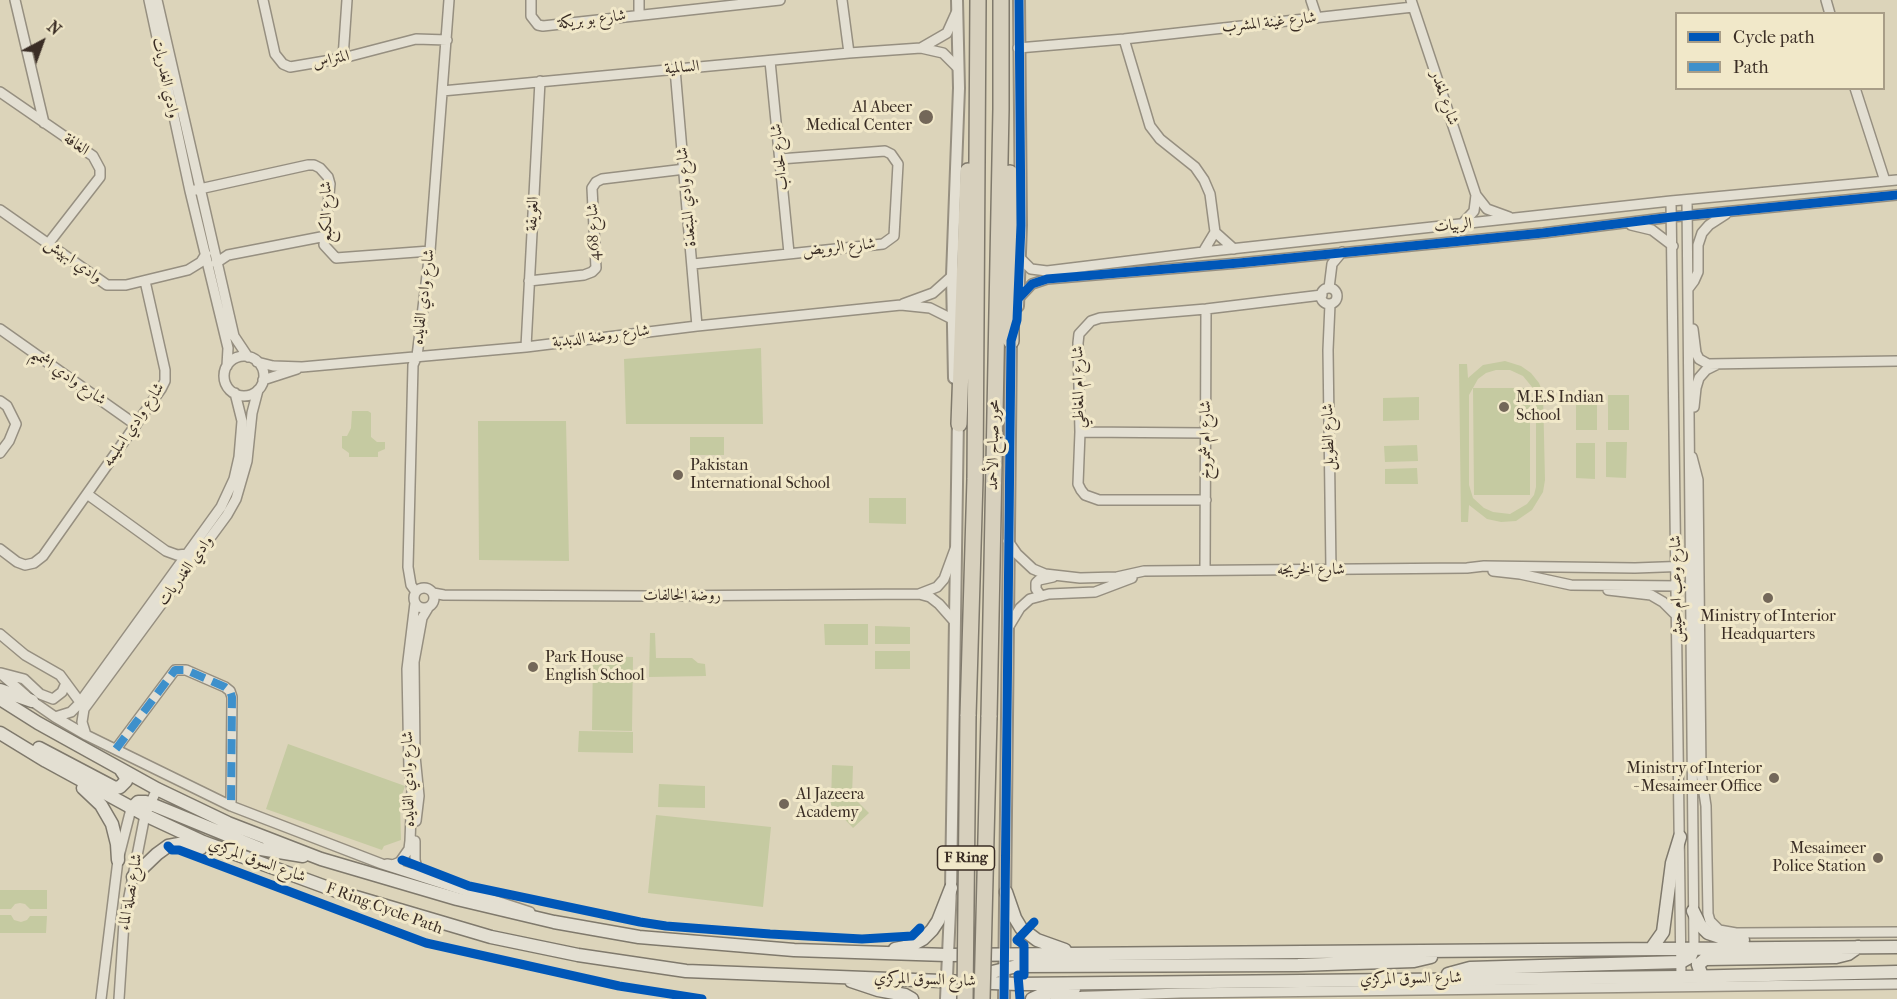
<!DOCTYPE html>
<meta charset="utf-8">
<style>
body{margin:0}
#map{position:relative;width:1897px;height:999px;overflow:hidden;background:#dcd4ba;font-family:"IM FELL French Canon",serif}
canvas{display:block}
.legend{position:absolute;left:1675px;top:12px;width:210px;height:78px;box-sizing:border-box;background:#f1e8c9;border:2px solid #a89d87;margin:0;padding:8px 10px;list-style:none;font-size:18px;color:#3a2d25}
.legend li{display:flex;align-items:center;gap:12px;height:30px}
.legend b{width:30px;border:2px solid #a89d87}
.north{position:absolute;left:12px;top:12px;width:60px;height:60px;-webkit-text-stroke:4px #f1e8c9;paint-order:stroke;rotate:41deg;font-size:16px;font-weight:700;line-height:24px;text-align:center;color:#3a2d25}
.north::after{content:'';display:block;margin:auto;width:21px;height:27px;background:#3a2d25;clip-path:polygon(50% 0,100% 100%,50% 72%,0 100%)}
</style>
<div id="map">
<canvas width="1897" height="999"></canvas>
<ul class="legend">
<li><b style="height:8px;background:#0057b8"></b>Cycle path</li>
<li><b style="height:8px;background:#3e90cb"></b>Path</li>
</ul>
<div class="north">N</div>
</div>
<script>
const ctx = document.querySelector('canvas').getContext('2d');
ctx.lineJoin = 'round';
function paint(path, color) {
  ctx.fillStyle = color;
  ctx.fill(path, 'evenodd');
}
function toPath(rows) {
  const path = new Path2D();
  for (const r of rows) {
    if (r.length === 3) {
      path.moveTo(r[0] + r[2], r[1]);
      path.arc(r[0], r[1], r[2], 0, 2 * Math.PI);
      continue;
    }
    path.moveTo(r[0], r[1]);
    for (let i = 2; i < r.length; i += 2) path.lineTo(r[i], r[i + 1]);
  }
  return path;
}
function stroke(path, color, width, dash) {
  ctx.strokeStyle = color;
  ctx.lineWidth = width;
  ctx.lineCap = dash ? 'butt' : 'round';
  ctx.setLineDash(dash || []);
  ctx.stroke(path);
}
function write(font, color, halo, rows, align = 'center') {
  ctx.font = font + ' "IM FELL French Canon",Amiri,serif';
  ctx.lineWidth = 6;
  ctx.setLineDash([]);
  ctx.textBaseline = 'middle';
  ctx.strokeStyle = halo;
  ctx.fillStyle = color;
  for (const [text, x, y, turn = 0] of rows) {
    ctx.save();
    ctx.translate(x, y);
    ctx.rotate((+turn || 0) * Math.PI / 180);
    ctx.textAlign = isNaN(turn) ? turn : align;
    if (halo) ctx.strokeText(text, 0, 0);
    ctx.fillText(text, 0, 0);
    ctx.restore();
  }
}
const green = toPath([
 [761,348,763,424,626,424,624,359],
 [1505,361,1521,366,1531,373,1539,383,1543,393,1545,480,1543,492,1532,510,1516,521,1501,522,1487,519,1469,505,1468,522,1461,522,1459,364,1467,364,1468,378,1483,365],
 [1496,370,1510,370,1523,376,1532,387,1536,398,1536,487,1534,495,1527,504,1510,514,1493,512,1484,508,1473,498,1469,485,1469,395,1478,379,1486,373],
 [1473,388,1530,388,1530,495,1474,495],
 [1576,395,1597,395,1597,430,1576,430],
 [1608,395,1629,395,1629,430,1608,430],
 [1419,397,1419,420,1383,421,1383,398],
 [352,411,368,411,371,413,371,437,377,442,385,442,385,449,378,452,378,457,349,457,349,453,342,448,342,436,347,436,351,428],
 [478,421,566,421,569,561,479,560],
 [690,437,724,437,724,455,690,455],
 [1606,442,1627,442,1626,478,1606,477],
 [1576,443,1595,443,1595,479,1576,478],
 [1417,445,1418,461,1385,462,1384,446],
 [695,459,719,459,720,470,696,471],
 [1417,468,1418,484,1385,484,1385,469],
 [869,498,906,498,906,524,869,523],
 [824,624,868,624,868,645,825,645],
 [875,626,910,627,910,644,875,644],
 [650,633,655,633,656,658,692,658,698,663,705,664,706,676,649,677],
 [875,651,910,651,910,669,875,669],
 [593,656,633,657,632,731,592,730],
 [579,731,633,732,633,753,578,752],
 [288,744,405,786,400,801,401,840,384,846,382,850,266,809],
 [832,765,853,766,852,796,869,813,853,828,831,805],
 [659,784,705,786,705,808,658,807],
 [656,815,771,827,763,907,648,893],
 [0,890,47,890,47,909,30,909,25,904,20,903,15,904,11,909,0,909],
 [0,915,11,915,14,920,21,922,27,920,30,916,47,916,46,933,0,933]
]);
const minor = toPath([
 [15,0,44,123],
 [149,0,190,191,228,348,227,366],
 [157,0,234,336,248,357],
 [263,0,275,54,283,64,290,67,343,58,416,39,447,40],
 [531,0,531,16,538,25,543,26,780,0],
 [842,0,849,53],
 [1311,0,1317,18],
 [1411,0,1476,195,1487,209,1509,217],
 [1826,0,1830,14],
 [639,15,639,0],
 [1124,39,1150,126,1160,139,1195,167,1204,180,1210,194,1215,232,1203,252],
 [921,48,947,33,956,13],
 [1018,48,1124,39,1413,7],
 [343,58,347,0],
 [770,61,789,253],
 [675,69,697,326],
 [1855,88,1885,181],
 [442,91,849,53,921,48,943,53,958,68],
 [0,92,93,156,100,169,100,177,48,244],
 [195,190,308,165,314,165,320,168,328,177,330,184,324,245,336,258,430,251],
 [1687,200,1694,948],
 [1671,201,1681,977],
 [0,210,107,285,126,285,188,270,201,262,206,254],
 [1463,223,1474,211,1476,195],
 [1631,225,1652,230,1673,246],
 [1215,232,1234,249],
 [1020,258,1031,269,1047,271,1203,252,1671,201,1897,180],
 [216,263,228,255,326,236],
 [693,264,883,244,894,236,898,164,891,154,885,151,780,159],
 [529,281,584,275,592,272,596,268,592,188,596,182,602,179,685,169],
 [1329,288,1332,264,1342,252],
 [1329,296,8],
 [1688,289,1694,281,1698,272,1698,245,1702,233,1709,225,1726,214],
 [1018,299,1032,284,1047,279,1239,263,1543,233,1672,217,1897,195],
 [903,304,933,293,952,276],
 [1330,304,1328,350,1331,570],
 [0,329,136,425],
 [1693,329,1696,353,1699,359,1708,364,1897,361],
 [526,347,540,81],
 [244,376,20],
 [257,362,273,366,302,367,526,347,697,326,901,305,930,308,952,319],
 [263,380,297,369],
 [0,401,7,406,16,424,9,441,0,453],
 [1694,407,1696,388,1699,378,1706,370,1716,365],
 [1080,432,1205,433],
 [1692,457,1698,480,1701,773,1706,806,1708,914,1710,921,1719,930,1736,933,1897,932],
 [87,494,166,551,177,555,188,554],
 [1206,500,1099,500,1085,495,1081,490,1078,484,1080,432,1078,343,1079,334,1091,321,1100,318,1206,309,1322,295],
 [1008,541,1017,554,1033,569,1045,574,1080,578,1117,577,1144,571,1467,568,1484,566,1635,568,1690,566],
 [0,549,17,562,25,565,34,563,43,556,161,389,165,381,165,370,145,281],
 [1205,570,1206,309],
 [1493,571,1520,574,1571,585,1682,586],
 [424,598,10],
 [1608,590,1651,595,1663,602,1677,616],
 [416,592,411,585,408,567,413,365,417,356,430,251,449,0],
 [433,593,444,595,649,596,919,594,930,597,939,604,954,621],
 [919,594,937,587,944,579,955,549],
 [1041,596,1036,589,1036,583,1039,580,1053,577],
 [1008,628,1020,608,1030,599,1049,594,1095,592,1132,578],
 [0,634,25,655,60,675,80,702],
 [0,673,32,701,55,717,86,735,231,806,382,864,530,912],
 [1,673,24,679,40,694,53,699,62,692,66,683],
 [55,717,71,712,78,705,221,507,234,479,239,457,242,421,235,393],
 [86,735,82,722,84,709,227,515,236,499,247,461,252,413,258,390],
 [116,749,175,670,186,670,225,687,230,691,232,697,231,806],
 [416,821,419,796,415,756,414,662,422,618,428,608],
 [415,841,415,860,417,868,426,877],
 [387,864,393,865,400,862,409,849,410,841,412,789,409,769,407,669,415,603],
 [101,999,118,860,131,809],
 [119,999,124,922,145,815,157,789],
 [1055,999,1067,997,1180,993,1897,984]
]);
const tertiary = toPath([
 [1018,306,1021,225,1019,0],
 [954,378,952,276,959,88,957,0],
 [946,999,951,888,958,417],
 [1004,999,1011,341,1013,336]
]);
const secondary = toPath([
 [0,690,32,701],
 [0,699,38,723,157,789,228,823,321,859,457,899,554,922,639,937,794,950,947,955,1897,947],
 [0,733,46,761,145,815,203,842,342,893,491,937,578,955,686,971,1018,984,1681,977,1897,972],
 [39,748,115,788,120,787,126,781,125,776,121,770],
 [83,788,101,805,112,824,117,844,118,860],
 [131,809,138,802,146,802,261,849,303,856],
 [133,877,157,854,168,846,179,844,201,848],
 [1006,892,1015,918,1021,928,1037,940,1065,950],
 [1693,911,1700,925,1708,933,1726,939,1743,940],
 [895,949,910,946,923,939,932,930,938,921,951,888],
 [1651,949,1663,932,1672,863,1680,837],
 [1448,974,1470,968,1681,962,1690,957,1694,948],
 [1702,976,1698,965,1705,959,1836,957,1848,954,1858,947],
 [851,981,878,990,905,995,912,999],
 [955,999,971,982,988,973,1017,966,1298,965,1414,961,1431,957],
 [1032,999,1043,994,1074,989]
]);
const trunk = toPath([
 [1010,173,1011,341],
 [959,424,968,171],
 [968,716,975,479,978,0],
 [989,717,1001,109,1001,0]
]);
const trunkBridge = toPath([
 [965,999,968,716],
 [982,999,989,717]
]);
const quiet = toPath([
 [116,749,175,670,186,670,225,687,230,691,232,697,231,806]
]);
const cycleway = toPath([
 [1018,299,1032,284,1047,279,1239,263,1543,233,1672,217,1897,195],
 [168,846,172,850,179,850,426,943,619,986,702,999],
 [402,860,469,886,640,922,666,926,770,934,862,939,912,936,920,928],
 [1004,999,1011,341,1017,320,1021,225,1019,0],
 [1020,999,1018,975,1024,975,1024,945,1017,940,1034,922]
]);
const markers = [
 [926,117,8,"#736759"],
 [1504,407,6,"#736759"],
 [678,475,6,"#736759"],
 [1768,598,6,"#736759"],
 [533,667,6,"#736759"],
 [1774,778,6,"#736759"],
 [784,804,6,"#736759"],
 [1878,858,6,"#736759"]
];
const shields = [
 [966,858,57]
];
const shieldNames = [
 ["F Ring",966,858]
];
const streetNames = [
 ["شارع بو بريكة",592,20,-7],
 ["شارع غينة المشرب",1269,23,-6],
 ["المتراس",331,60,-13],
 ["السالمية",682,68,-5],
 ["وادي الغدريات",165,78,78],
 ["شارع لمغدر",1444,98,71],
 ["الغافة",76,145,35],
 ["شارع لحداب",780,157,-96],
 ["شارع وادي المبتعدة",687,197,-95],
 ["شارع الكبع",327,212,-91],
 ["الغويفة",533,214,-87],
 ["الربيات",1453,226,-5],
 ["شارع 468",594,232,-92],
 ["شارع الرويض",839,248,-6],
 ["وادي ابهيش",73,261,35],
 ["شارع وادي الفايده",424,297,-83],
 ["شارع روضة الدبدبة",601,337,-7],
 ["شارع وادي اشميم",68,377,35],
 ["شارع ام المغاطي",1079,387,-91],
 ["شارع وادي اسليمه",134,425,-56],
 ["شارع الطويل",1329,437,-91],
 ["شارع ام شمروخ",1206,440,-90],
 ["محور صباح الأحمد",994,445,-89],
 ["شارع الخريجه",1311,570],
 ["وادي الغدريات",186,571,-54],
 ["شارع وعب ام حيش",1677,589,-91],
 ["روضة الخالفات",682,596],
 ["شارع وادي الفايده",409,779,-91],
 ["شارع السوق المركزي",257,861,20],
 ["شارع نصلة الماء",131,892,-80],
 ["F Ring Cycle Path",384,909,20],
 ["شارع السوق المركزي",1411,979,-1],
 ["شارع السوق المركزي",925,980,2]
];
const poiNames = [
 ["Al Abeer",912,108,"right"],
 ["Medical Center",912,126,"right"],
 ["M.E.S Indian",1516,398],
 ["School",1516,416],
 ["Pakistan",690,466],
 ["International School",690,484],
 ["Ministry of Interior",1768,617,"center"],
 ["Headquarters",1768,635,"center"],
 ["Park House",545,658],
 ["English School",545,676],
 ["Ministry of Interior",1762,769,"right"],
 ["- Mesaimeer Office",1762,787,"right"],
 ["Al Jazeera",796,795],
 ["Academy",796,813],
 ["Mesaimeer",1866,849,"right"],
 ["Police Station",1866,867,"right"]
];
paint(green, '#c5caa1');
stroke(minor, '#968f80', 12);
stroke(tertiary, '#968f80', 14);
stroke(secondary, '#7f796c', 15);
stroke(trunk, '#7f796c', 18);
stroke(minor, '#e3dfd2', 9);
stroke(tertiary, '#e3dfd2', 10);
stroke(secondary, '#e3dfd2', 12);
stroke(trunk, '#d7d0bd', 15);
stroke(trunkBridge, '#7f796c', 18, []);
stroke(trunkBridge, '#d7d0bd', 15);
stroke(quiet, '#3e90cb', 8, [15, 8]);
stroke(cycleway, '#0057b8', 9);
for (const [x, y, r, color] of markers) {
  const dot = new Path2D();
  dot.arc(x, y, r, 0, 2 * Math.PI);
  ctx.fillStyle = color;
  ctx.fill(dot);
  stroke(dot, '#f1e8c9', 2);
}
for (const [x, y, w] of shields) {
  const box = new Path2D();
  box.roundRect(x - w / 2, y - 12, w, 24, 4.5);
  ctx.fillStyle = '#f1e8c9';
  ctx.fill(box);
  stroke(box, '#3a2d25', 1.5);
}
write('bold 15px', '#3a2d25', null, shieldNames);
write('16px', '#3a2d25', '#f1e8c9', streetNames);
write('16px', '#3a2d25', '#f1e8c9', poiNames, 'left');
</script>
